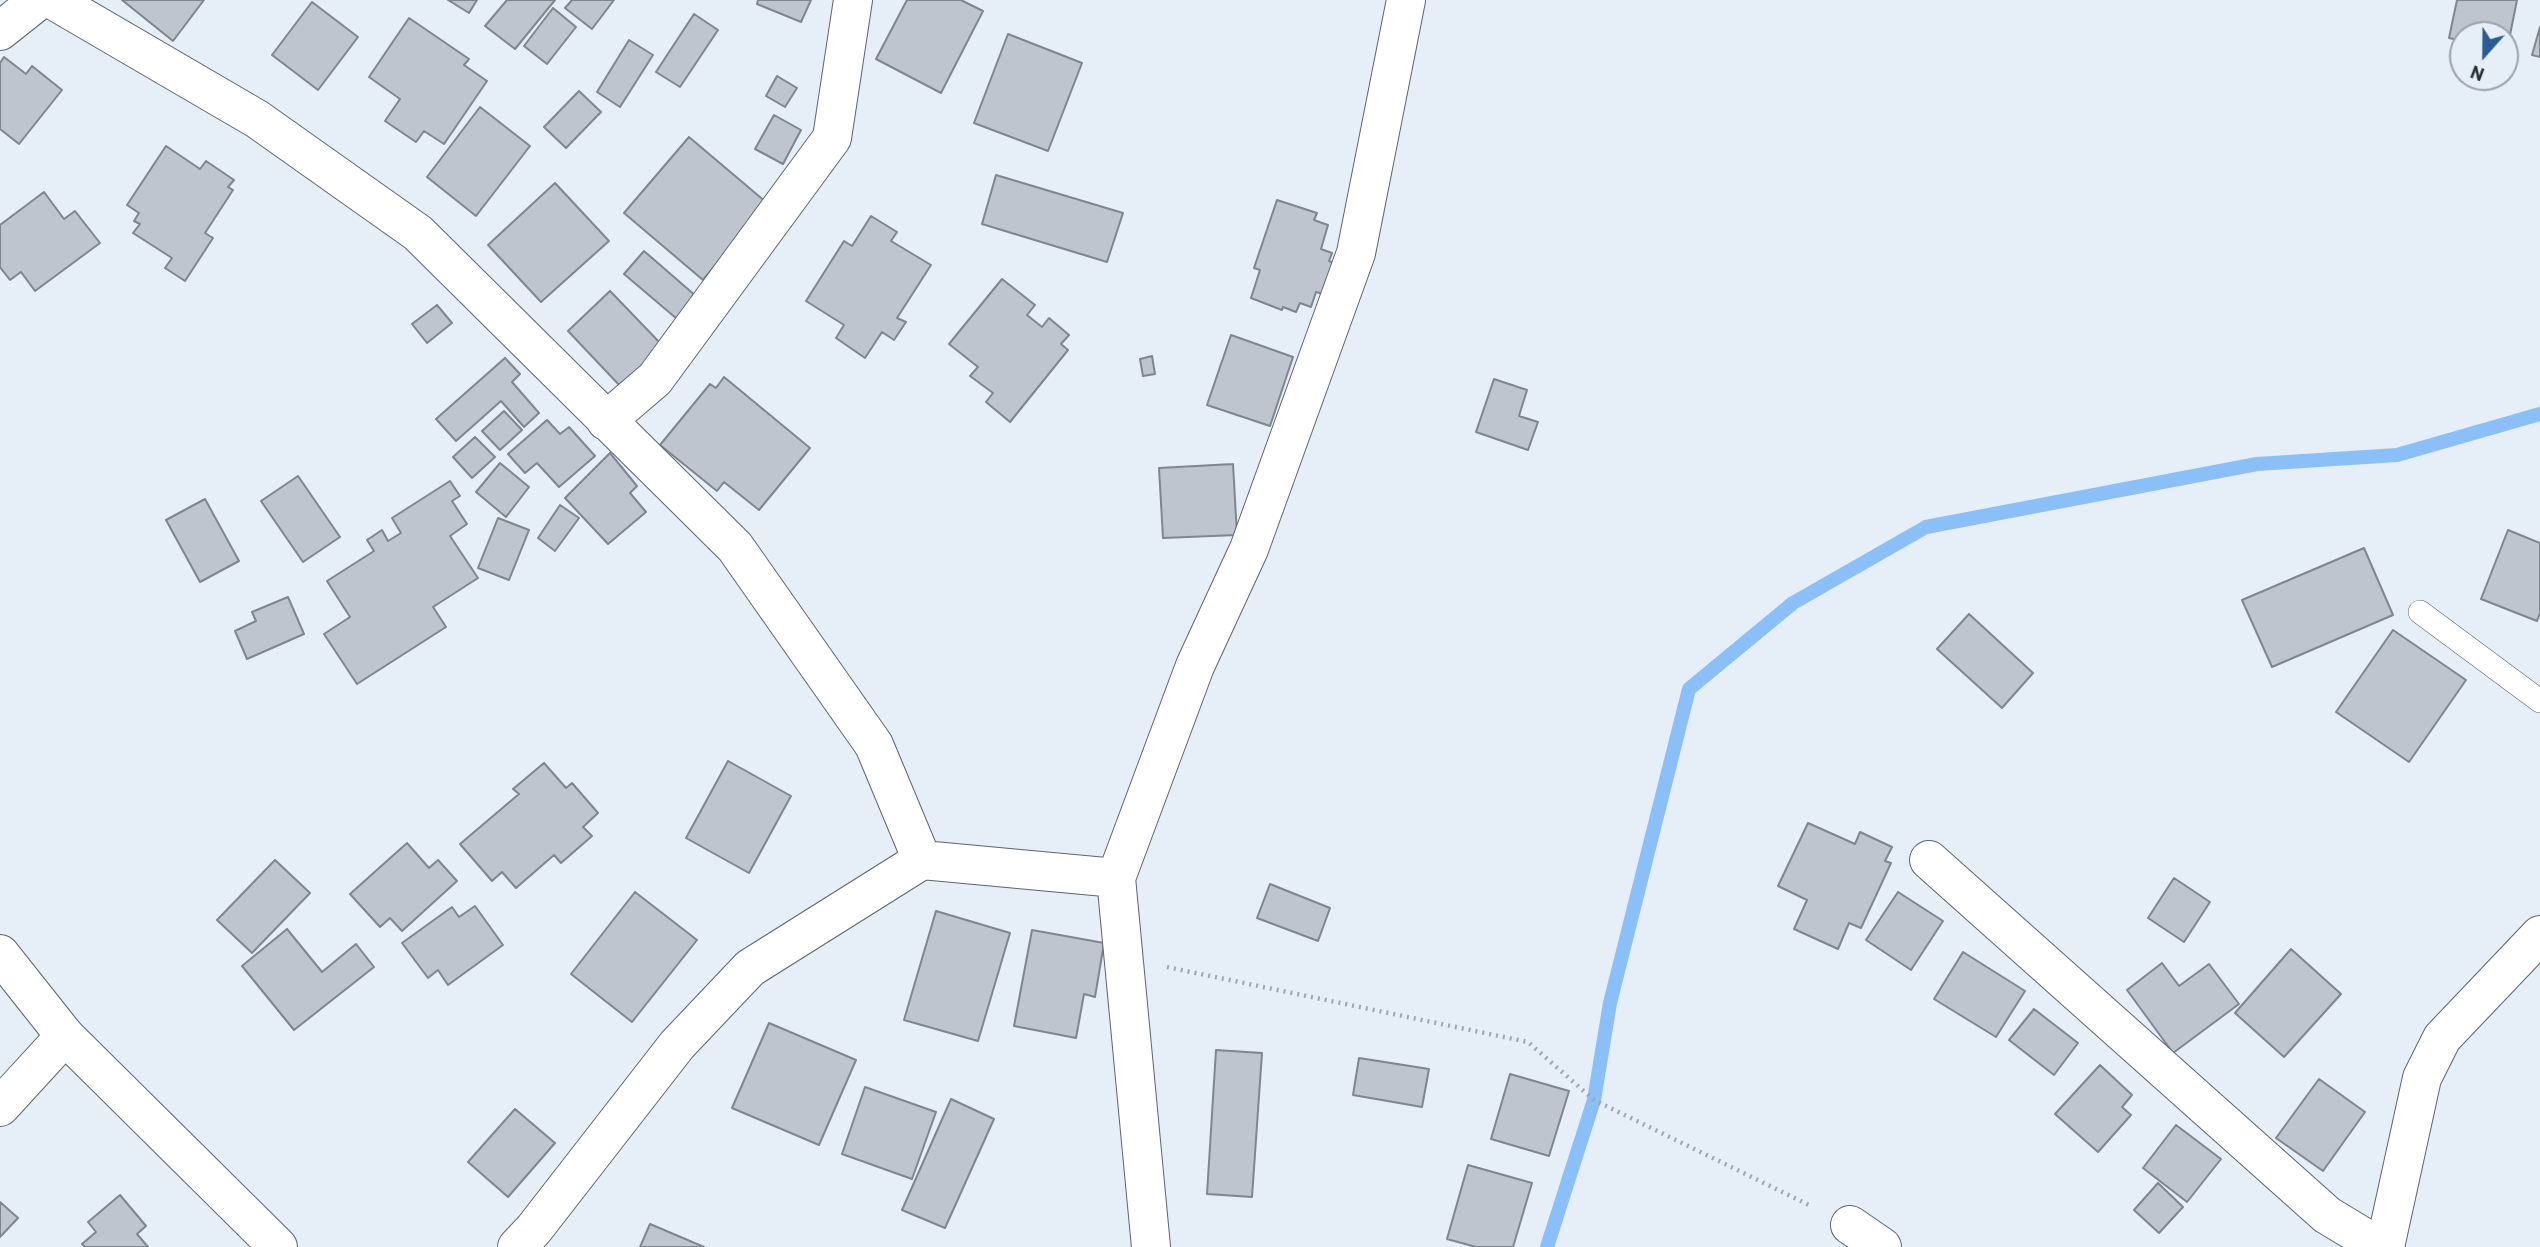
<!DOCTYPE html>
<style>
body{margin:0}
#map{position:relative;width:2540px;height:1247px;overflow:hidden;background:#e6eef7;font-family:Barlow,sans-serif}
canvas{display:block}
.north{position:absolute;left:2449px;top:21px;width:70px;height:70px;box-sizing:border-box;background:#e6eef7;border:2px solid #9ca2a9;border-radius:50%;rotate:201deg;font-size:19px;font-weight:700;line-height:28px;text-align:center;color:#2d3034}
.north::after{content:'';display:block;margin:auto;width:24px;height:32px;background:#285d96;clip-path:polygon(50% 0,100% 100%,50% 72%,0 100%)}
</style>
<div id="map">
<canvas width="2540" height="1247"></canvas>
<div class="north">N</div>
</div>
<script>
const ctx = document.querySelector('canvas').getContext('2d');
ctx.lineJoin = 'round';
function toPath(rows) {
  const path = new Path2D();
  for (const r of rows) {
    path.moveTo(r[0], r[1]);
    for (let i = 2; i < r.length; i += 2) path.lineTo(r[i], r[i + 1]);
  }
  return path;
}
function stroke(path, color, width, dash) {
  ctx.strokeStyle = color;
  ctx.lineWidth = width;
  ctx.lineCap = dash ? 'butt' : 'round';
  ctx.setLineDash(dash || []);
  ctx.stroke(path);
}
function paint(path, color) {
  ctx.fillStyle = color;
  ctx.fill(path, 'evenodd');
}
const stream = toPath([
 [1547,1247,1594,1100,1610,1003,1689,689,1793,603,1926,527,2257,464,2397,455,2540,414]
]);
const building = toPath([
 [122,0,204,0,173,41,122,0],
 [448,0,477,0,469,13,448,0],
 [507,0,555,0,515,49,485,26,507,0],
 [572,0,614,0,592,29,565,8,572,0],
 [758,0,811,0,801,22,757,4,758,0],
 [907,0,961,0,983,11,941,93,876,59,907,0],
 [2457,0,2517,0,2507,50,2505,50,2505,35,2463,35,2463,41,2449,38,2457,0],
 [312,2,358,37,318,90,272,55,312,2],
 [553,8,576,27,547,64,524,46,553,8],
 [694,14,718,30,680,87,656,72,694,14],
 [409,18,469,59,464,65,487,81,444,144,424,131,416,142,385,121,400,99,369,77,409,18],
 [2540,27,2540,57,2532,55,2540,27],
 [1008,34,1082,63,1048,151,974,123,1008,34],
 [629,40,653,55,620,107,597,92,629,40],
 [4,57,26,74,32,66,62,90,19,144,0,129,0,63,4,57],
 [777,76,797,88,785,107,766,96,777,76],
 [579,91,601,112,566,148,544,127,579,91],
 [480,107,530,146,476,216,427,177,480,107],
 [774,115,801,130,783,164,755,149,774,115],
 [689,137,767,203,703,280,624,213,689,137],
 [166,146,200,169,206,161,234,180,228,187,233,190,205,233,213,238,185,281,165,268,172,258,133,233,140,224,134,221,139,213,127,205,166,146],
 [996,175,1123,213,1107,262,982,224,996,175],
 [555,183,609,241,541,302,488,245,555,183],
 [44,192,64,219,75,211,100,243,35,291,21,272,10,280,0,267,0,225,44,192],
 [1277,200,1317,213,1314,220,1328,225,1321,249,1332,253,1329,261,1337,264,1327,295,1316,292,1311,307,1300,303,1296,312,1283,307,1282,310,1251,298,1260,270,1254,268,1277,200],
 [871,216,897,232,891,241,931,265,897,318,906,322,894,340,882,332,865,358,836,338,844,325,806,301,844,241,852,246,871,216],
 [644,251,697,297,677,319,624,274,644,251],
 [1002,279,1035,305,1027,315,1042,327,1049,318,1069,335,1061,344,1068,350,1010,422,986,402,993,393,970,376,978,367,949,344,1002,279],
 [610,291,664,347,621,387,568,331,610,291],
 [437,305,452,323,427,343,412,324,437,305],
 [1231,335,1293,357,1270,426,1207,405,1231,335],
 [1152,356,1155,374,1143,376,1140,359,1152,356],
 [505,358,520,374,512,382,539,413,524,427,501,401,456,441,436,419,505,358],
 [724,377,810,448,759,510,724,482,717,491,660,445,710,384,716,388,724,377],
 [1494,379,1527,390,1519,416,1538,422,1528,450,1476,432,1494,379],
 [504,411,522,430,500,450,482,431,504,411],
 [547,420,560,434,569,427,595,456,559,487,537,463,525,473,508,454,547,420],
 [475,437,495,457,472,478,453,457,475,437],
 [610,453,637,486,630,493,646,512,608,544,565,498,610,453],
 [500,463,529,487,506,517,476,492,500,463],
 [1233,464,1237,535,1163,538,1159,468,1233,464],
 [298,476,340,537,303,562,261,501,298,476],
 [450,481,460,496,452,501,467,524,450,536,478,578,433,607,446,627,357,684,324,634,350,617,327,581,374,551,367,540,382,530,388,541,401,533,392,518,450,481],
 [205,499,239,561,200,582,166,520,205,499],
 [560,505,579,518,555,551,538,538,560,505],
 [498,518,529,530,509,580,478,568,498,518],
 [2508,530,2540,543,2540,613,2537,621,2481,599,2508,530],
 [2364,548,2393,615,2272,667,2242,600,2364,548],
 [288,597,304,634,247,659,235,631,256,621,252,612,288,597],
 [1969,614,2033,673,2002,708,1937,649,1969,614],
 [2393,630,2466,680,2409,762,2336,712,2393,630],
 [728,761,791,796,749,873,686,838,728,761],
 [544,763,566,788,572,783,598,813,583,827,592,836,561,863,554,855,516,888,502,872,492,881,460,844,519,794,513,789,544,763],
 [1808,823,1855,844,1860,832,1892,847,1885,861,1891,863,1861,928,1849,923,1838,949,1794,929,1807,900,1778,886,1808,823],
 [407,843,429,868,438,860,457,881,402,931,390,918,380,927,350,894,407,843],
 [275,860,310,893,252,953,217,920,275,860],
 [2174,878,2210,902,2184,942,2148,918,2174,878],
 [1270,884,1330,908,1318,941,1257,918,1270,884],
 [635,892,697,940,632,1022,571,974,635,892],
 [1898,892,1943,921,1911,970,1866,940,1898,892],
 [475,906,503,945,448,985,438,970,428,978,402,943,452,907,459,917,475,906],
 [936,911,1010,933,978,1041,904,1020,936,911],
 [287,929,322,972,356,944,374,967,294,1030,242,966,287,929],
 [1032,930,1104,943,1095,997,1084,994,1076,1038,1014,1026,1032,930],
 [2291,949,2341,994,2284,1057,2235,1013,2291,949],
 [1963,952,2025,991,1996,1037,1934,999,1963,952],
 [2162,963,2179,986,2209,964,2239,1004,2173,1053,2127,990,2162,963],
 [2034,1009,2078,1043,2054,1075,2009,1040,2034,1009],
 [769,1023,856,1060,819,1145,732,1108,769,1023],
 [1216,1050,1262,1053,1252,1197,1207,1194,1216,1050],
 [1359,1058,1429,1069,1422,1107,1353,1095,1359,1058],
 [2100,1065,2132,1095,2122,1107,2131,1115,2098,1152,2055,1114,2100,1065],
 [1510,1074,1569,1091,1549,1156,1491,1139,1510,1074],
 [2319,1079,2365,1112,2323,1171,2276,1138,2319,1079],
 [865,1087,936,1112,912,1179,842,1154,865,1087],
 [951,1099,994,1119,945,1228,902,1210,951,1099],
 [515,1109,555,1143,508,1197,468,1162,515,1109],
 [2176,1125,2221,1159,2187,1202,2143,1168,2176,1125],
 [1468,1165,1532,1183,1513,1247,1476,1247,1447,1239,1468,1165],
 [2158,1183,2183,1207,2159,1233,2134,1210,2158,1183],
 [120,1195,146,1226,137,1234,148,1247,85,1247,82,1244,96,1232,88,1222,120,1195],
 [0,1202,18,1218,0,1237,0,1202],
 [650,1224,704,1247,640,1247,650,1224]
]);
const path = toPath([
 [1167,967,1528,1042,1594,1100,1811,1206]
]);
const service = toPath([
 [2420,612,2540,701]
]);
const minor = toPath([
 [53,0,257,119,418,233,735,547,874,745,922,860],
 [0,31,39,0],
 [606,421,655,379,832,138,853,0],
 [1929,860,2327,1215,2380,1247],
 [0,1107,65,1036],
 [1850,1225,1882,1247],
 [517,1247,534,1229,677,1045,750,968,922,860,1116,878],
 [1151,1247,1116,878,1195,666,1249,549,1356,253,1406,0],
 [2385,1247,2422,1078,2442,1038,2540,935]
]);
const secondary = toPath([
 [0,954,65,1036,278,1247]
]);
stroke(stream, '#8bbff7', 14);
paint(building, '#bec5ce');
stroke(building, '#7f868e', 2);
stroke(service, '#5e656d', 24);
stroke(minor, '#5e656d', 40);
stroke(secondary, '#5e656d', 40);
stroke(path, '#a0a6ad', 4.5, [2, 5]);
stroke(service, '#fff', 23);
stroke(minor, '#fff', 38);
stroke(secondary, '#fff', 38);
</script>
